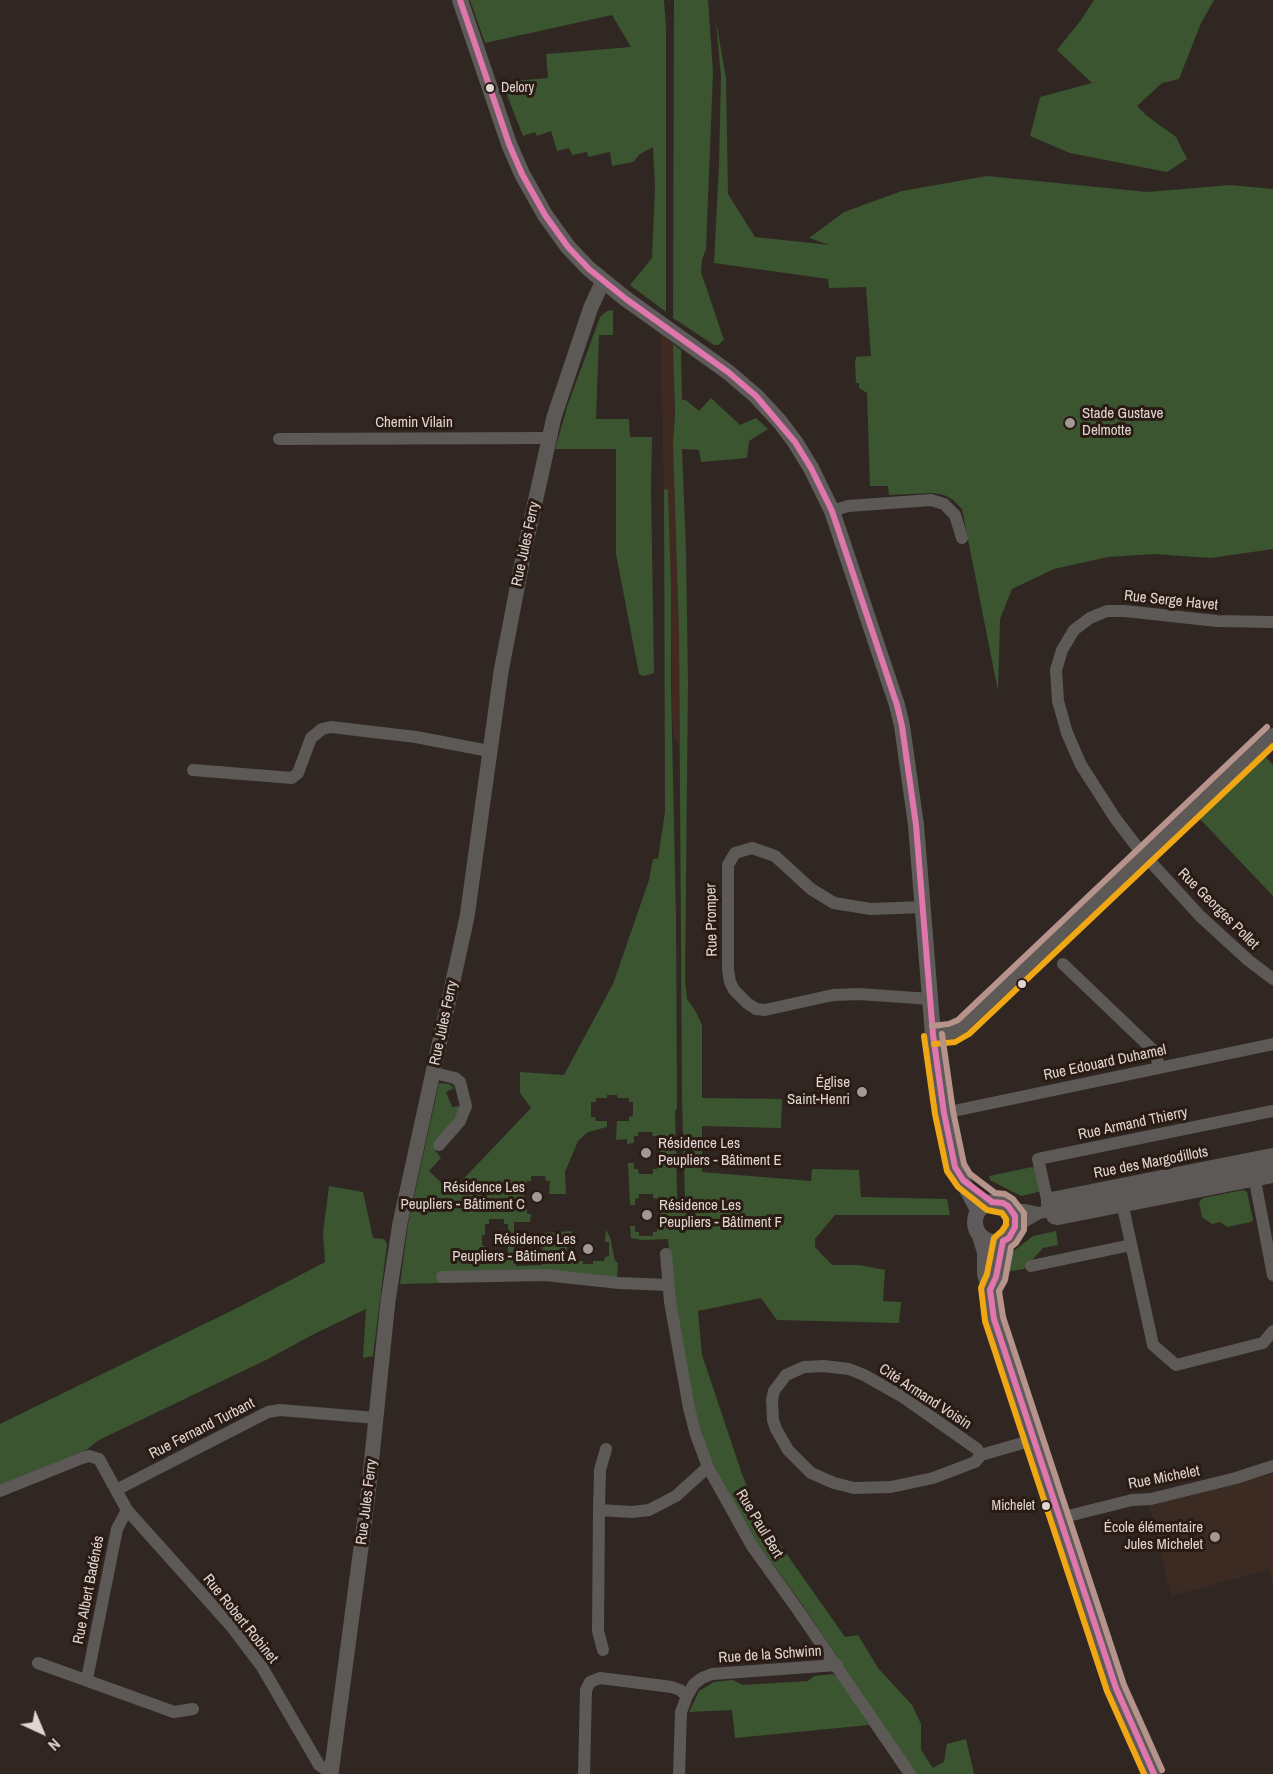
<!DOCTYPE html>
<meta charset="utf-8">
<style>
body{margin:0}
#map{position:relative;width:1273px;height:1774px;overflow:hidden;background:#302723;font-family:"Archivo Narrow",sans-serif}
canvas{display:block}
.north{position:absolute;left:12px;top:1702px;width:60px;height:60px;-webkit-text-stroke:4px #2a1b14;paint-order:stroke;rotate:136deg;font-size:16px;font-weight:700;line-height:24px;text-align:center;color:#e0d5d1}
.north::after{content:'';display:block;margin:auto;width:21px;height:27px;background:#e0d5d1;clip-path:polygon(50% 0,100% 100%,50% 72%,0 100%)}
</style>
<div id="map">
<canvas width="1273" height="1774"></canvas>
<div class="north">N</div>
</div>
<script>
const ctx = document.querySelector('canvas').getContext('2d');
ctx.lineJoin = 'round';
function paint(path, color) {
  ctx.fillStyle = color;
  ctx.fill(path, 'evenodd');
}
function toPath(rows) {
  const path = new Path2D();
  for (const r of rows) {
    if (r.length === 3) {
      path.moveTo(r[0] + r[2], r[1]);
      path.arc(r[0], r[1], r[2], 0, 2 * Math.PI);
      continue;
    }
    path.moveTo(r[0], r[1]);
    for (let i = 2; i < r.length; i += 2) path.lineTo(r[i], r[i + 1]);
  }
  return path;
}
function stroke(path, color, width, dash) {
  ctx.strokeStyle = color;
  ctx.lineWidth = width;
  ctx.lineCap = dash ? 'butt' : 'round';
  ctx.setLineDash(dash || []);
  ctx.stroke(path);
}
function write(font, color, halo, rows, align = 'center') {
  ctx.font = font + ' "Archivo Narrow",sans-serif';
  ctx.lineWidth = 6;
  ctx.setLineDash([]);
  ctx.textBaseline = 'middle';
  ctx.strokeStyle = halo;
  ctx.fillStyle = color;
  for (const [text, x, y, turn = 0] of rows) {
    ctx.save();
    ctx.translate(x, y);
    ctx.rotate((+turn || 0) * Math.PI / 180);
    ctx.textAlign = isNaN(turn) ? turn : align;
    if (halo) ctx.strokeText(text, 0, 0);
    ctx.fillText(text, 0, 0);
    ctx.restore();
  }
}
const built = toPath([
 [663,335,673,344,674,371,673,442,679,578,679,745,673,733,672,717,671,586,668,491,664,489,663,449,661,337]
]);
const education = toPath([
 [1273,1474,1273,1583,1268,1570,1171,1596,1149,1504]
]);
const green = toPath([
 [470,0,664,0,666,28,666,312,630,285,652,258,655,187,653,147,640,154,633,162,612,166,610,152,588,157,587,152,572,155,569,148,557,151,551,131,537,136,535,132,523,136,502,82,548,78,546,54,631,47,612,15,485,43],
 [674,0,708,0,713,73,706,249,702,260,701,272,724,340,718,345,714,345,673,318],
 [1094,0,1214,0,1201,23,1179,79,1162,83,1137,106,1147,116,1176,137,1187,159,1167,172,1070,153,1030,136,1040,97,1092,83,1057,50,1081,20],
 [716,21,726,78,728,194,755,237,830,245,809,238,844,212,902,191,987,176,1147,192,1230,185,1273,189,1273,549,1211,558,1153,554,1108,557,1054,569,1012,589,1000,619,998,691,962,509,953,500,944,495,933,493,889,495,888,486,870,486,867,393,859,388,859,383,856,383,855,363,856,357,871,356,866,287,829,288,828,279,714,263,719,165,721,77],
 [613,310,613,335,599,335,596,419,629,419,630,437,652,437,651,489,654,673,644,676,639,674,616,554,616,449,555,449,567,407,600,317,607,311],
 [673,344,681,350,682,400,686,400,699,411,711,398,740,425,756,418,768,429,749,441,747,458,701,462,699,450,682,449,686,551,688,682,685,980,687,999,696,1012,702,1025,702,1098,782,1099,781,1128,702,1126,702,1172,811,1181,812,1169,859,1170,861,1197,947,1199,950,1215,835,1215,815,1239,815,1247,832,1265,859,1265,885,1270,883,1301,901,1302,899,1323,777,1320,761,1298,698,1311,702,1355,742,1474,757,1512,845,1637,858,1635,878,1668,912,1705,921,1724,921,1750,933,1768,944,1762,947,1744,966,1739,974,1774,916,1774,802,1604,757,1543,732,1500,706,1449,694,1405,675,1311,668,1239,643,1240,631,1238,630,1226,635,1226,635,1232,639,1232,639,1236,653,1236,653,1232,657,1232,657,1221,660,1220,660,1210,657,1210,657,1199,653,1198,653,1194,639,1194,639,1198,635,1199,635,1205,630,1205,628,1163,634,1163,634,1169,638,1169,639,1174,653,1174,653,1169,657,1169,657,1158,660,1158,660,1148,657,1147,657,1136,653,1136,652,1132,638,1132,638,1136,634,1136,634,1143,627,1144,627,1139,616,1140,617,1121,629,1121,629,1117,633,1116,633,1102,629,1102,629,1098,618,1098,617,1095,607,1095,607,1098,596,1098,596,1102,591,1102,591,1117,595,1117,596,1121,607,1121,607,1127,588,1132,578,1141,565,1172,566,1194,549,1194,550,1181,546,1181,545,1176,531,1176,531,1181,527,1181,527,1192,524,1192,524,1202,527,1203,527,1214,531,1214,530,1222,514,1222,514,1237,508,1237,508,1224,504,1224,504,1219,489,1219,489,1224,485,1224,485,1235,482,1235,482,1246,485,1246,485,1257,489,1257,489,1262,504,1261,504,1257,508,1257,508,1244,514,1244,516,1266,542,1265,543,1233,572,1231,571,1242,567,1242,567,1256,571,1257,572,1261,583,1261,583,1264,593,1264,593,1261,604,1261,605,1257,609,1256,609,1242,605,1242,606,1230,610,1237,615,1261,618,1263,617,1280,442,1274,441,1283,400,1284,408,1224,439,1083,449,1084,454,1088,446,1092,452,1107,459,1106,459,1112,437,1142,435,1150,441,1158,429,1171,451,1192,531,1108,520,1093,520,1072,564,1075,613,984,649,880,653,859,658,859,665,812,664,489,668,490,671,586,671,685,676,918,677,1108,675,1112,677,1194,678,1202,685,1201,682,1100,679,631,673,442,675,414],
 [1265,756,1273,765,1273,896,1199,818],
 [1032,1167,1038,1170,1042,1191,1021,1196,990,1180,989,1176],
 [329,1186,363,1192,373,1238,384,1239,387,1244,373,1356,363,1358,366,1309,314,1334,266,1360,99,1440,86,1450,0,1485,0,1424,241,1306,325,1262,323,1233],
 [1243,1190,1247,1192,1253,1220,1251,1222,1227,1227,1220,1222,1212,1224,1202,1217,1199,1202,1203,1198],
 [1056,1231,1058,1245,1043,1248,1024,1269,1004,1272,1007,1258,1011,1253,1033,1236],
 [833,1674,838,1678,869,1725,735,1738,732,1710,689,1712,699,1691,714,1682,733,1680,743,1685,808,1681,814,1676]
]);
const minor = toPath([
 [279,439,549,438],
 [832,511,848,506,931,500,944,504,955,515,962,538],
 [1273,622,1217,621,1125,611,1107,611,1090,618,1074,630,1062,650,1056,670,1058,701,1067,733,1081,765,1115,818,1137,847,1200,916,1248,960,1273,979],
 [193,770,292,778,298,773,311,738,322,729,331,727,416,737,489,751],
 [923,907,871,909,834,903,811,889,775,856,752,848,735,853,728,865,728,970,730,982,734,990,747,1003,756,1009,765,1010,833,995,859,994,930,999],
 [1063,964,1153,1050,1156,1055,1159,1067],
 [933,1035,952,1033,963,1027,1273,734],
 [434,1073,455,1078,460,1082,466,1106,460,1121,439,1145],
 [944,1113,1273,1044],
 [1273,1154,1047,1199,1047,1204,1053,1218,1057,1219,1273,1177],
 [1255,1181,1273,1275],
 [1047,1199,1038,1159,1273,1111],
 [1123,1207,1153,1345,1176,1365,1263,1343,1273,1331],
 [1012,1210,1025,1210,1039,1213,1273,1165],
 [1015,1227,1039,1213],
 [666,1254,670,1302,689,1408,696,1435,708,1467,752,1546,798,1610,910,1774],
 [1031,1266,1131,1245],
 [442,1277,545,1275,619,1283,668,1285],
 [981,1455,977,1449,903,1397,864,1375,849,1369,824,1366,804,1367,786,1375,774,1391,772,1400,773,1420,776,1429,788,1450,811,1473,834,1483,854,1488,891,1487,933,1478,975,1462,981,1455,1033,1440],
 [116,1490,268,1412,280,1410,376,1418],
 [0,1491,82,1458,89,1456,99,1459,127,1510,231,1626,262,1667,319,1765,331,1773],
 [599,1510,632,1512,649,1510,676,1496,708,1467],
 [1060,1518,1132,1500,1151,1499,1236,1478,1273,1466],
 [603,1650,598,1631,599,1510,600,1470,606,1449],
 [38,1663,174,1712,193,1709],
 [87,1679,117,1529,127,1510],
 [584,1774,586,1690,590,1682,600,1678,672,1687,680,1690,687,1696],
 [679,1774,681,1712,687,1696,694,1684,702,1678,712,1674,837,1665]
]);
const tertiary = toPath([
 [331,1774,368,1495,388,1301,400,1223,467,917,501,672,524,552,554,417,591,307,603,281]
]);
const secondary = toPath([
 [460,0,509,144,522,174,545,215,568,247,589,269,626,299,728,372,756,396,780,422,795,442,811,468,832,511,897,705,902,726,916,825,933,1035,940,1088,955,1167,978,1210],
 [995,1222,20],
 [980,1236,985,1252,985,1274,990,1290,994,1319,1033,1440,1116,1688,1154,1774],
 [990,1290,996,1277,1003,1241]
]);
const bus1 = toPath([
 [460,0,509,144,522,174,545,215,568,247,589,269,626,299,728,372,756,396,795,442,811,468,832,511,897,705,902,726,916,825,933,1035,944,1113,955,1167,963,1180,992,1202,1003,1203,1008,1206,1015,1216,1015,1227,1009,1238,1003,1241,996,1277,990,1290,994,1319,1116,1688,1154,1774]
]);
const bus2 = toPath([
 [924,1036,935,1114,947,1171,958,1187,987,1210,1002,1213,1006,1219,1006,1225,1002,1231,994,1238,987,1274,981,1288,985,1321,1107,1691,1144,1774],
 [934,1044,955,1042,969,1034,1273,746]
]);
const bus3 = toPath([
 [932,1026,949,1024,958,1020,1267,727],
 [942,1034,953,1111,964,1164,970,1174,995,1193,1005,1194,1013,1199,1024,1213,1024,1230,1016,1243,1011,1247,1005,1280,999,1291,1003,1317,1124,1685,1162,1770]
]);
const markers = [
 [490,88,5,"#e0d5d1"],
 [1070,423,6,"#a29894"],
 [1022,984,5,"#e0d5d1"],
 [862,1092,6,"#a29894"],
 [646,1153,6,"#a29894"],
 [537,1197,6,"#a29894"],
 [647,1215,6,"#a29894"],
 [588,1249,6,"#a29894"],
 [1046,1506,5,"#e0d5d1"],
 [1215,1537,6,"#a29894"]
];
const busNames = [
 ["Delory",501,88],
 ["Michelet",1035,1506,"right"]
];
const poiNames = [
 ["Stade Gustave",1082,414,"left"],
 ["Delmotte",1082,431,"left"],
 ["Église",850,1083],
 ["Saint-Henri",850,1100],
 ["Résidence Les",658,1144,"left"],
 ["Peupliers - Bâtiment E",658,1161,"left"],
 ["Résidence Les",525,1188],
 ["Peupliers - Bâtiment C",525,1205],
 ["Résidence Les",659,1206,"left"],
 ["Peupliers - Bâtiment F",659,1223,"left"],
 ["Résidence Les",576,1240],
 ["Peupliers - Bâtiment A",576,1257],
 ["École élémentaire",1203,1528],
 ["Jules Michelet",1203,1545]
];
const streetNames = [
 ["Chemin Vilain",414,423],
 ["Rue Jules Ferry",526,544,-78],
 ["Rue Serge Havet",1171,601,6],
 ["Rue Georges Pollet",1218,909,45],
 ["Rue Promper",712,920,-91],
 ["Rue Jules Ferry",444,1023,-78],
 ["Rue Edouard Duhamel",1105,1063,-12],
 ["Rue Armand Thierry",1133,1124,-12],
 ["Rue des Margodillots",1151,1163,-11],
 ["Cité Armand Voisin",925,1397,33],
 ["Rue Fernand Turbant",202,1429,-27],
 ["Rue Michelet",1164,1478,-11],
 ["Rue Jules Ferry",367,1502,-83],
 ["Rue Paul Bert",759,1524,59],
 ["Rue Albert Badénés",89,1590,-79],
 ["Rue Robert Robinet",240,1619,51],
 ["Rue de la Schwinn",770,1655,-4]
];
paint(built, '#402a22');
paint(education, '#3b2b22');
paint(green, '#3a5530');
stroke(minor, '#5c5957', 12);
stroke(tertiary, '#5c5957', 15);
stroke(secondary, '#5f5b5a', 16);
stroke(bus1, '#df76ac', 6);
stroke(bus2, '#efa715', 6);
stroke(bus3, '#b6938b', 6);
for (const [x, y, r, color] of markers) {
  const dot = new Path2D();
  dot.arc(x, y, r, 0, 2 * Math.PI);
  ctx.fillStyle = color;
  ctx.fill(dot);
  stroke(dot, '#2a1b14', 2);
}
write('14px', '#e0d5d1', '#2a1b14', busNames, 'left');
write('15px', '#e0d5d1', '#2a1b14', poiNames, 'right');
write('15px', '#e0d5d1', '#2a1b14', streetNames);
</script>
